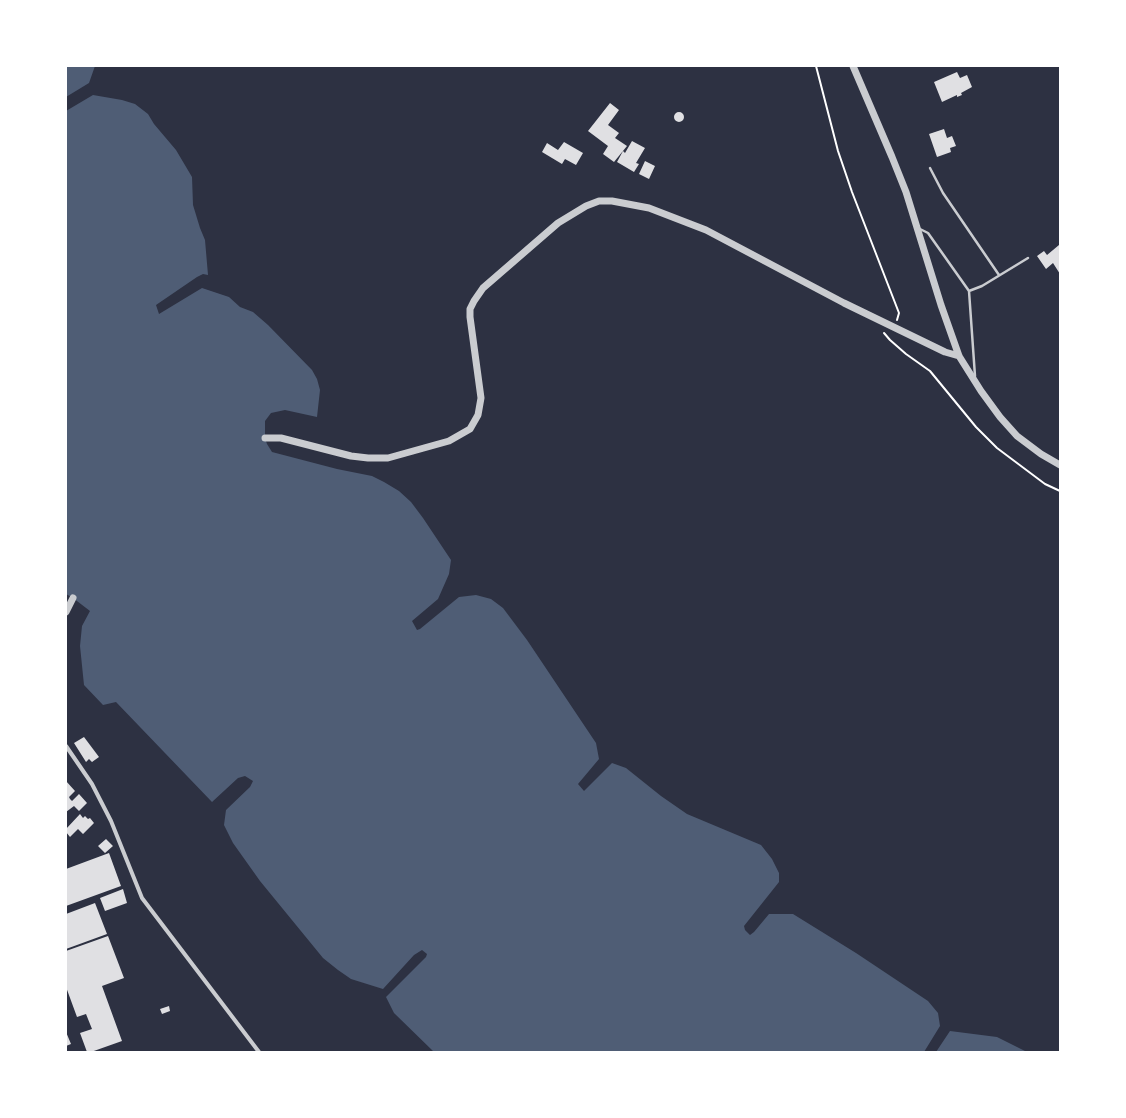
<!DOCTYPE html>
<style>
body{margin:0}
#map{position:relative;width:1126px;height:1118px;overflow:hidden;background:#2d3142;font-family:Quicksand,sans-serif}
canvas{display:block}
.frame{position:absolute;inset:0;border:67px solid #fff;pointer-events:none}
</style>
<div id="map">
<canvas width="1126" height="1118"></canvas>
<div class="frame"></div>
</div>
<script>
const ctx = document.querySelector('canvas').getContext('2d');
ctx.lineJoin = 'round';
function paint(path, color) {
  ctx.fillStyle = color;
  ctx.fill(path, 'evenodd');
}
function toPath(rows) {
  const path = new Path2D();
  for (const r of rows) {
    if (r.length === 3) {
      path.moveTo(r[0] + r[2], r[1]);
      path.arc(r[0], r[1], r[2], 0, 2 * Math.PI);
      continue;
    }
    path.moveTo(r[0], r[1]);
    for (let i = 2; i < r.length; i += 2) path.lineTo(r[i], r[i + 1]);
  }
  return path;
}
function stroke(path, color, width, dash) {
  ctx.strokeStyle = color;
  ctx.lineWidth = width;
  ctx.lineCap = dash ? 'butt' : 'round';
  ctx.setLineDash(dash || []);
  ctx.stroke(path);
}
const water = toPath([
 [66,66,95,66,89,83,66,97],
 [93,95,122,100,135,104,148,114,154,124,176,150,192,177,193,205,200,228,205,240,208,275,203,274,197,277,156,305,159,314,202,288,229,297,240,307,253,312,268,325,312,370,317,379,320,390,317,417,285,410,271,413,265,421,265,438,267,444,272,452,337,469,372,476,384,482,399,491,411,502,423,518,451,560,449,574,438,599,412,621,417,630,420,629,459,597,476,595,491,599,503,608,527,640,596,743,599,759,578,784,584,791,612,763,626,768,661,796,687,814,761,845,772,859,779,873,779,882,744,926,745,930,750,935,754,932,769,914,793,914,856,953,928,1001,938,1013,940,1026,924,1052,434,1052,394,1013,386,997,426,957,427,954,422,950,414,955,383,989,351,979,338,970,323,958,260,881,233,843,224,825,226,810,250,787,253,781,245,776,238,778,212,802,116,702,103,705,84,685,80,646,82,626,90,611,73,598,66,594,66,111],
 [950,1031,997,1037,1027,1052,936,1052]
]);
const building = toPath([
 [957,72,960,78,967,75,972,87,961,93,962,95,957,97,957,95,942,102,934,82],
 [610,103,619,110,608,125,619,133,615,138,627,146,614,162,603,154,608,146,588,131],
 [679,117,5],
 [944,129,947,138,952,136,956,146,950,148,951,152,937,157,929,134],
 [632,141,645,148,636,163,639,164,634,172,617,162,623,151,625,153],
 [564,142,583,153,576,165,565,159,562,164,542,152,547,143,558,150],
 [645,161,655,166,649,179,639,174],
 [1059,245,1060,246,1060,274,1053,263,1046,269,1037,256,1044,251,1047,255],
 [84,737,99,757,92,762,89,759,86,762,74,743],
 [66,781,75,791,69,797,70,799,72,801,79,794,87,803,79,811,74,806,66,812],
 [80,814,83,818,85,816,88,819,90,818,94,823,83,834,78,829,70,837,66,832,66,829],
 [106,839,113,846,105,853,98,846],
 [109,853,121,886,66,906,66,869],
 [123,889,127,903,105,911,100,898],
 [95,903,107,934,66,949,66,914],
 [108,936,124,978,102,986,122,1041,91,1052,87,1052,80,1033,92,1029,86,1014,77,1017,66,987,66,951],
 [169,1006,170,1011,162,1014,160,1009],
 [66,1032,71,1044,66,1046]
]);
const path = toPath([
 [816,66,838,151,852,192,899,313,897,320],
 [884,333,890,340,906,354,930,371,976,427,997,448,1045,484,1060,491]
]);
const service = toPath([
 [930,168,943,193,999,275],
 [918,228,928,233,969,291,975,376],
 [969,291,982,286,1028,258]
]);
const minor = toPath([
 [66,746,92,784,111,821,142,898,259,1052]
]);
const tertiary = toPath([
 [853,66,892,157,906,192,941,305,959,356,981,391,1000,417,1017,436,1041,454,1060,465],
 [265,438,281,438,351,456,368,458,388,458,449,441,470,429,478,415,481,398,470,317,470,309,474,301,483,288,558,223,586,206,599,201,612,201,649,208,706,230,844,303,945,352,959,356],
 [66,612,73,598]
]);
paint(water, '#4f5d75');
paint(building, '#e0e0e3');
stroke(path, '#fff', 2);
stroke(service, '#caccd0', 2.5);
stroke(minor, '#caccd0', 4);
stroke(tertiary, '#caccd0', 7);
</script>
